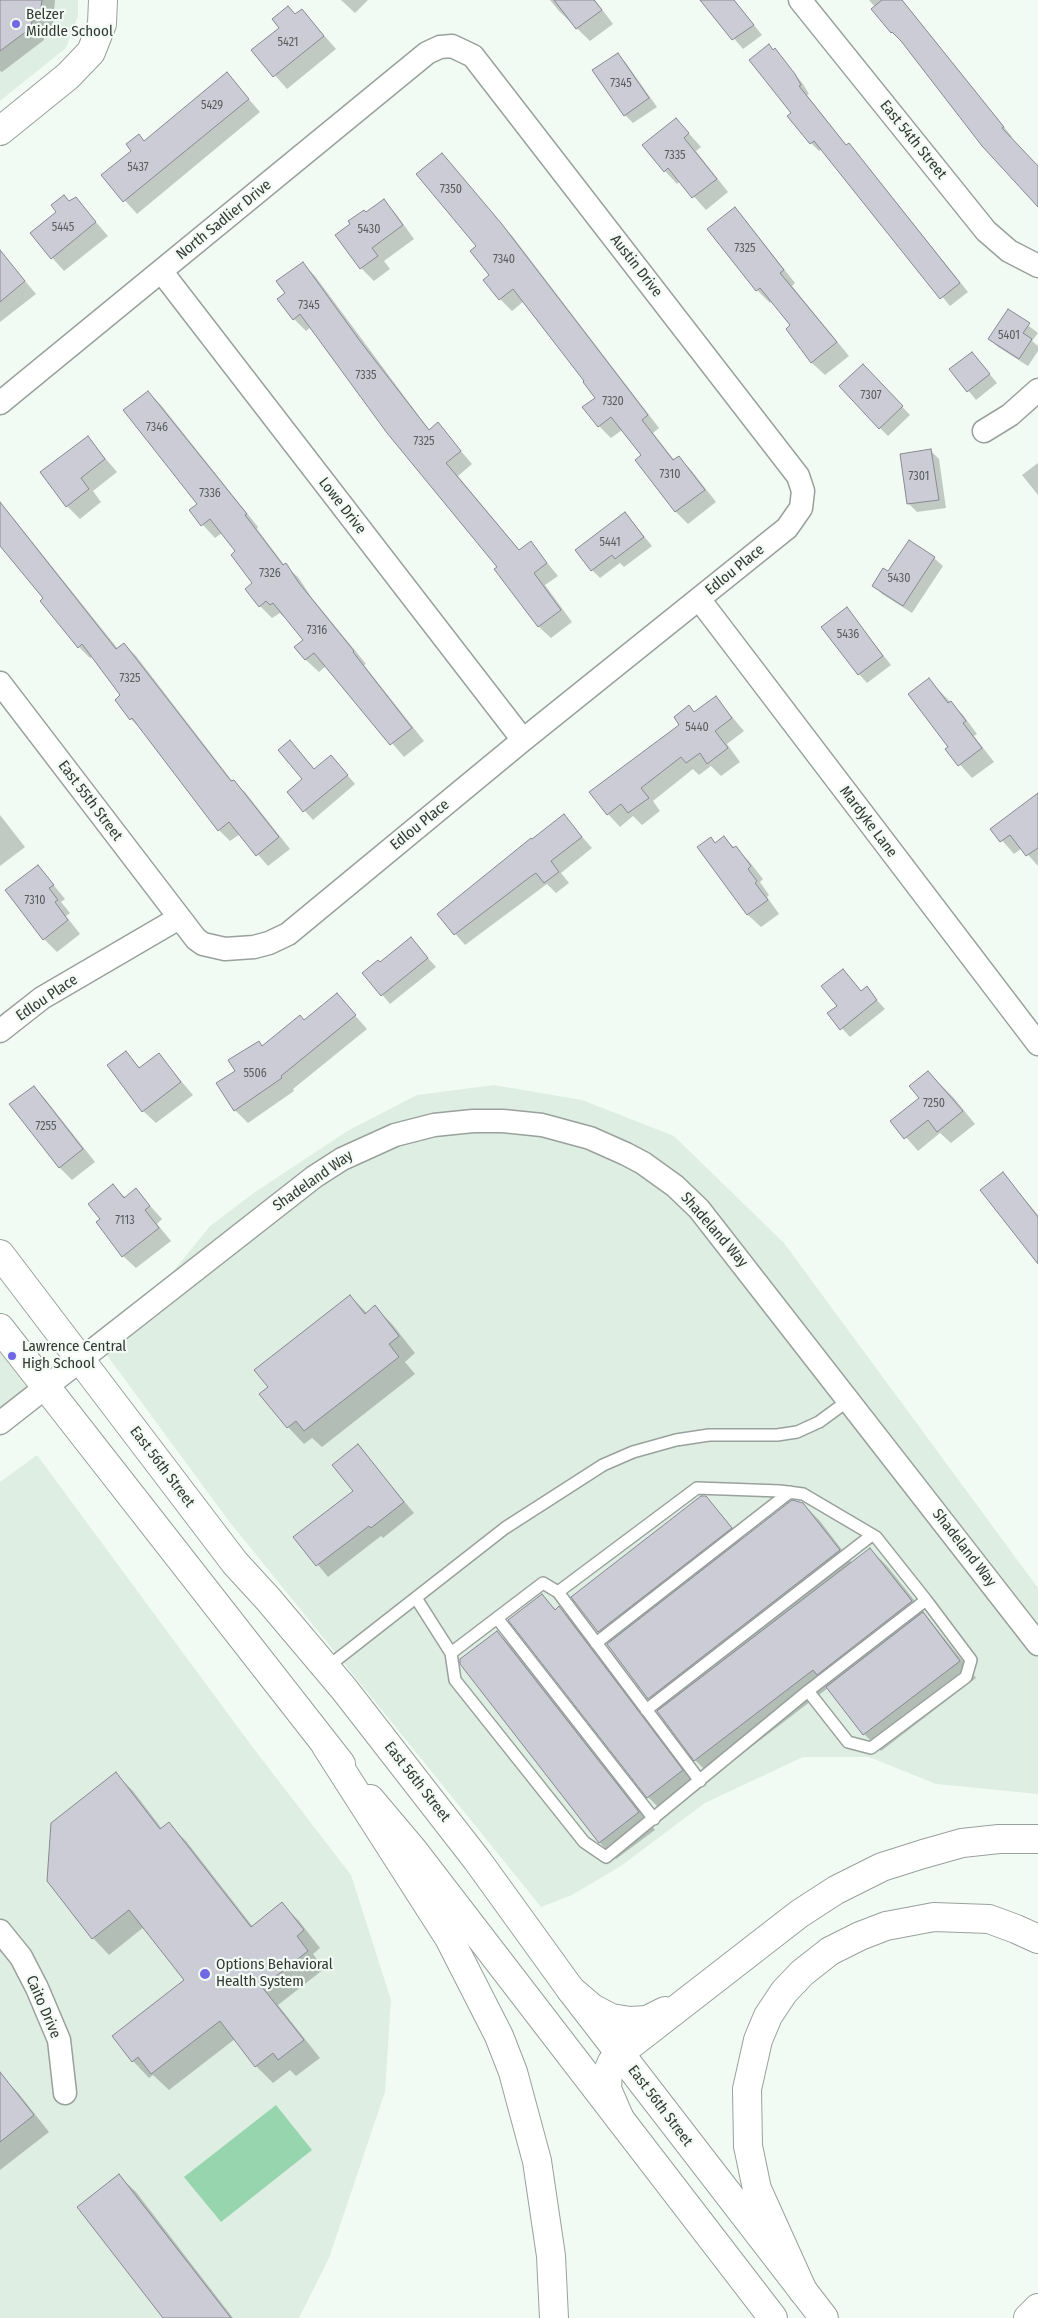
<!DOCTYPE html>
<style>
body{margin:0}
canvas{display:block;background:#f1fbf4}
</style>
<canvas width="1038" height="2318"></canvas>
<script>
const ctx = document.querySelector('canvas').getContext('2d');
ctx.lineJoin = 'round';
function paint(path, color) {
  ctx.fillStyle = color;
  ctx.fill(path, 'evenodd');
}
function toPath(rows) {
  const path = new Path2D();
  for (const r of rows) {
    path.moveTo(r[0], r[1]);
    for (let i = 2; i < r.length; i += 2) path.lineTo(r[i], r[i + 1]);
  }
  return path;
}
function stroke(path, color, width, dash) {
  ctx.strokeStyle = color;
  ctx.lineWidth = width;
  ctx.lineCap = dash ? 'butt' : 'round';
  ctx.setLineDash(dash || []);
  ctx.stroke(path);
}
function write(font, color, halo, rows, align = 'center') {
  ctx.font = font + ' "Fira Sans Condensed",sans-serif';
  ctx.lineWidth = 4.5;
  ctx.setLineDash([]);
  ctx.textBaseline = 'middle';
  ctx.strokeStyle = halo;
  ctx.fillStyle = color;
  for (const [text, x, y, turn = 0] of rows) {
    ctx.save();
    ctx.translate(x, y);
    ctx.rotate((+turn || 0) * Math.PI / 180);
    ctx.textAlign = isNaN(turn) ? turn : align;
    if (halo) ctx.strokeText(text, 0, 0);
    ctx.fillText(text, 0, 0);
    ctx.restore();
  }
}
const built = toPath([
 [0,0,78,0,78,16,66,48,0,101],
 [494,1085,582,1100,674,1136,784,1243,1038,1588,1038,1794,936,1784,869,1757,803,1757,705,1803,621,1866,572,1895,541,1907,228,1520,106,1354,210,1226,255,1192,349,1130,417,1095],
 [0,1326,46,1386,0,1423],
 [37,1455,251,1745,351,1875,391,2000,385,2092,329,2258,299,2318,0,2318,0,1482]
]);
const green = toPath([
 [276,2105,312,2150,221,2222,184,2177]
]);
const shadow = toPath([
 [0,0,55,0,52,32,44,34,44,40,2,72,0,71],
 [341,0,368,0,355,13],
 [550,0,595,0,613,24,590,41,559,11],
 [701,0,734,0,762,35,743,49],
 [869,0,902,0,1012,137,1011,138,1038,167,1038,205,902,41,892,32,873,9,875,7],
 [302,10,336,49,287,89,253,50],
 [775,50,803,84,809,94,807,95,847,146,857,153,968,292,950,306,822,149,819,151,811,143,793,113],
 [618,54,626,63,657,107,633,123,625,115],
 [227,74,260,112,137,214,103,176],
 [676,119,701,147,696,151,728,192,706,210,680,181,677,184,665,171],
 [442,155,513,237,659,428,653,433,675,461,679,458,691,470,716,502,688,524,676,512,637,460,642,456,622,430,611,438,599,426,596,398,586,381,524,301,512,311,500,299],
 [75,198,108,236,64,271,31,234],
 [384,201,396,214,414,239,384,261,390,269,374,281,361,268,366,214],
 [735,209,747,222,795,283,792,286,849,356,825,375,812,363,787,329,791,326,772,301,770,303,757,290,709,229],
 [4,256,36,294,0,322,0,259],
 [303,264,315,276,430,431,438,424,472,464,458,476,520,551,531,543,558,576,545,585,572,622,551,638,538,626,498,567,311,327,306,331,294,319,287,293],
 [1008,310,1038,333,1032,341,1038,346,1038,351,1028,366,998,347,989,339],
 [972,353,997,383,976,400,951,369],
 [871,374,910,415,888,436,880,428],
 [148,392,161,405,258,527,257,529,285,566,298,577,312,598,366,664,364,665,424,741,404,757,326,666,319,672,306,660,296,647,304,640,285,616,284,617,280,613,272,618,260,606,254,583,237,551,222,533,215,538,190,511,199,504],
 [87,437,117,472,93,491,101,502,80,519,67,506,41,473],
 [931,451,939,459,946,508,917,512,909,504],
 [1038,463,1038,495,1022,475],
 [3,508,14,519,118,649,124,644,136,656,233,782,245,792,290,849,268,866,240,834,230,841,219,830,142,730,131,719,122,696,93,656,90,658,79,647,45,598,0,543,0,510],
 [625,513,652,546,624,567,620,563,600,578,592,570],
 [934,558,943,566,912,613,882,594,874,586,888,573],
 [847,609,891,665,867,683,859,674],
 [929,680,963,715,977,734,974,736,994,762,972,778,947,750,950,747],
 [716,698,744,731,727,744,740,762,721,776,711,766,699,775,693,769,653,801,660,811,642,825,633,816,620,827,608,814,680,725,689,707,695,713],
 [298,750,315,770,339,765,355,784,313,820,288,792,304,779],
 [1038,795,1038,866,1022,848,1014,854,992,829],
 [0,815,25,847,0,866],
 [564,816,592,848,561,873,569,883,556,893,547,884,465,945,438,914],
 [724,838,748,860,763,879,760,882,769,895,767,897,779,914,761,927,748,915,699,848,716,844],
 [38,866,65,899,61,902,70,913,66,916,80,934,57,952,44,939],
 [411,939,436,967,390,1004,364,973,380,964],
 [843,970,862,992,866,988,885,1009,850,1037,829,1014,838,1006],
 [337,995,367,1029,293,1089,294,1091,248,1123,235,1110,236,1071,259,1043,263,1047,305,1022],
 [125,1052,141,1069,159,1055,193,1095,156,1123,143,1111],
 [928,1072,953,1097,975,1124,951,1143,940,1133,918,1151,892,1121,921,1098],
 [34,1087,46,1100,95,1162,72,1180,59,1167],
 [1003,1174,1038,1215,1038,1262],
 [113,1186,126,1198,136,1190,162,1219,157,1224,171,1241,136,1268,123,1256,102,1219],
 [350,1296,367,1313,375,1307,392,1324,415,1353,405,1362,415,1374,322,1447,312,1438,304,1444,288,1427],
 [358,1446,414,1513,383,1538,381,1536,328,1577,295,1537,355,1491],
 [706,1497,743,1540,803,1504,820,1521,852,1563,870,1549,887,1566,976,1678,881,1751,864,1734,828,1688,712,1777,695,1760,610,1643,599,1631],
 [542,1596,556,1610,559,1608,576,1625,699,1788,665,1814,648,1797,510,1620],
 [497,1632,514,1649,655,1830,616,1859,596,1839,461,1664],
 [116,1774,133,1791,162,1829,169,1824,186,1841,253,1927,282,1904,299,1921,320,1948,313,1954,324,1969,278,2005,320,2058,296,2076,290,2070,273,2083,256,2066,235,2039,169,2090,153,2075,149,2078,133,2061,186,1981,144,1927,109,1955,93,1938],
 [3,2078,19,2094,49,2132,0,2170,0,2080],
 [119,2176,136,2192,233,2318,164,2318]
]);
const building = toPath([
 [0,0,42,0,39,20,32,21,31,28,0,51,0,0],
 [554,0,594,0,602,10,576,29,554,0],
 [700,0,734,0,754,25,732,40,700,0],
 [882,0,902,0,1004,127,1002,128,1038,166,1038,207,982,146,901,41,892,32,891,33,871,9,882,0],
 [288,6,295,14,302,9,324,36,273,77,251,50,279,28,272,19,288,6],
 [769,44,773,50,775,48,795,74,801,85,799,86,846,145,849,143,960,283,940,299,814,141,810,144,787,116,791,113,749,60,769,44],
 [618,53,649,98,624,116,592,70,618,53],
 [227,72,249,99,123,202,101,175,131,151,126,144,139,134,144,141,227,72],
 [676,118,689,133,684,138,717,179,692,198,668,168,664,172,642,145,676,118],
 [442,153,501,223,648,415,642,420,673,460,679,456,705,490,675,512,635,460,641,455,611,417,598,427,582,407,595,398,583,382,584,381,513,289,499,300,483,280,489,275,470,251,476,246,416,174,442,153],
 [64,195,69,201,76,197,96,222,51,259,30,233,56,212,51,205,64,195],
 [384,199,403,225,372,248,378,256,360,269,335,235,350,224,348,221,364,210,366,212,384,199],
 [735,207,784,270,780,273,837,342,811,363,786,329,790,325,760,288,756,291,707,229,735,207],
 [0,250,25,281,0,302,0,250],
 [303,262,360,341,429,430,438,422,461,451,446,463,519,550,531,541,547,563,534,573,561,610,538,627,494,569,497,567,387,433,300,314,293,320,277,299,285,293,276,281,303,262],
 [1008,309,1030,323,1023,333,1032,339,1019,359,988,339,1008,309],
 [972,352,990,374,967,392,949,369,972,352],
 [863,364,903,406,879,429,839,386,863,364],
 [148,391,247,514,245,515,283,565,286,563,299,583,354,651,353,652,412,728,390,745,314,653,305,660,294,647,303,640,273,603,270,605,266,601,259,607,245,589,252,583,231,555,235,551,210,519,201,526,189,510,197,504,123,410,148,391],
 [88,436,105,459,81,478,89,489,66,507,40,472,88,436],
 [931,449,939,500,907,504,900,454,931,449],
 [0,502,116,649,124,643,231,781,234,780,279,837,256,856,229,822,218,831,132,718,130,720,115,700,120,695,82,644,78,648,40,601,43,598,0,546,0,502],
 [625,512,644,537,615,559,612,555,591,571,575,550,625,512],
 [909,540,935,557,903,606,872,586,883,568,888,571,909,540],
 [847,607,883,656,858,675,821,627,847,607],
 [929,678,948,703,951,701,966,721,963,723,982,748,958,766,945,749,948,747,908,694,929,678],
 [716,696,732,718,715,731,728,748,707,764,700,753,686,763,681,757,641,788,649,798,628,813,621,804,607,815,589,792,679,725,674,717,689,705,694,712,716,696],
 [290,740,314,769,331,755,348,775,303,812,287,792,302,779,278,750,290,740],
 [1038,793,1038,848,1026,856,1010,835,1000,842,990,829,1038,793],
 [564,814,582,837,551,861,559,872,544,883,536,873,530,877,454,935,437,914,531,838,532,839,564,814],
 [724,836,733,848,736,846,751,866,748,869,757,881,755,883,768,900,747,915,697,847,711,837,715,843,724,836],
 [38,865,54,885,49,888,58,900,55,902,68,920,43,940,5,890,38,865],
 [411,937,428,958,381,996,362,973,378,960,380,962,411,937],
 [843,969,861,991,867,986,877,1000,840,1030,827,1013,837,1006,821,986,843,969],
 [337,993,356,1015,281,1076,282,1078,234,1111,216,1083,235,1071,228,1060,259,1041,262,1046,300,1015,304,1020,337,993],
 [126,1051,139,1068,159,1053,181,1082,142,1112,107,1065,126,1051],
 [928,1071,963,1111,937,1132,928,1120,904,1139,890,1121,919,1098,909,1086,928,1071],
 [34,1086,83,1149,59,1168,9,1104,34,1086],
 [1003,1172,1038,1217,1038,1264,980,1190,1003,1172],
 [113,1184,124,1198,136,1188,150,1206,145,1210,159,1228,122,1257,96,1222,100,1219,88,1204,113,1184],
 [350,1295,365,1314,375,1305,399,1336,389,1344,399,1357,304,1431,296,1421,287,1428,259,1394,268,1387,254,1370,350,1295],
 [358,1444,404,1502,371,1528,369,1526,316,1566,293,1537,353,1491,332,1465,358,1444],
 [701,1496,706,1496,732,1528,598,1632,571,1597,701,1496],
 [792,1500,803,1503,840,1550,648,1699,607,1644,792,1500],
 [870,1548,912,1601,817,1675,813,1670,694,1761,657,1711,870,1548],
 [542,1594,555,1610,559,1606,683,1770,647,1798,508,1620,542,1594],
 [923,1612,960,1661,863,1735,826,1687,923,1612],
 [497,1631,639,1812,599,1843,460,1664,460,1659,497,1631],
 [116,1772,160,1829,169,1822,251,1927,282,1902,304,1930,297,1936,308,1951,262,1987,304,2040,278,2060,273,2053,255,2067,220,2021,151,2074,138,2057,132,2062,112,2036,184,1980,129,1910,92,1939,47,1881,51,1823,116,1772],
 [0,2072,34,2115,0,2142,0,2072],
 [119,2174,231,2318,163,2318,77,2207,119,2174]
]);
const lane = toPath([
 [558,1592,700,1781],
 [416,1598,451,1653,455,1680,584,1842,606,1857,808,1691,926,1600,971,1660,966,1677,871,1748,848,1742,808,1691],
 [497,1618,654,1819],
 [596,1643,790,1492],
 [451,1653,543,1583,558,1592,697,1488,780,1491,803,1494,876,1537,926,1600],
 [326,1668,505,1528,603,1465,633,1452,676,1440,709,1435,777,1435,797,1432,819,1422,849,1400],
 [646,1710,872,1535]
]);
const street = toPath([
 [800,0,986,231,1009,251,1038,266],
 [161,271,523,740],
 [0,403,427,53,440,47,452,46,473,56,798,476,803,491,801,508,787,528,523,740,288,934,269,943,254,947,225,949,203,944,196,939,0,683],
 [984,431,1010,415,1038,390],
 [699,599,1038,1044],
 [0,1031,42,998,179,918],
 [0,1423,314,1177,342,1159,395,1135,434,1125,473,1121,503,1121,542,1125,590,1138,626,1154,643,1163,675,1186,699,1209,1038,1644],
 [0,1931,21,1957,37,1988,59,2040,65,2093]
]);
const secondary = toPath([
 [0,131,68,76,91,52,102,24,103,0]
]);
const primary = toPath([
 [0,1254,235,1563,268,1599,344,1689,477,1860,571,1990,824,2318],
 [0,1328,341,1764],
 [370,1799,413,1850,773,2318]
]);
const highway = toPath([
 [326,1746,449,1938,499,2036,513,2072,537,2161,551,2256,554,2318],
 [571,1990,592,2008,611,2018,630,2021,647,2020,665,2011],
 [620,2119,607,2089,608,2071,612,2062,620,2053,799,1914,836,1890,882,1867,923,1854,962,1843,999,1839,1038,1839],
 [803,2291,757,2189,748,2146,747,2089,758,2040,768,2016,784,1992,802,1973,830,1951,860,1936,886,1926,934,1917,989,1919,1016,1929,1038,1939],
 [1028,2318,1038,2308]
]);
const markers = [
 [16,24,5,"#7169e4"],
 [12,1356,5,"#7169e4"],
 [205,1974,6,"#7169e4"]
];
const numberNames = [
 ["5421",288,43],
 ["7345",621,84],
 ["5429",212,106],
 ["7335",675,156],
 ["5437",138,168],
 ["7350",451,190],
 ["5445",63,228],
 ["5430",369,230],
 ["7325",745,249],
 ["7340",504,260],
 ["7345",309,306],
 ["5401",1009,336],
 ["7335",366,376],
 ["7307",871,396],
 ["7320",613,402],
 ["7346",157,428],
 ["7325",424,442],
 ["7310",670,475],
 ["7301",919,477],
 ["7336",210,494],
 ["5441",610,543],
 ["7326",270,574],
 ["5430",899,579],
 ["7316",317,631],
 ["5436",848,635],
 ["7325",130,679],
 ["5440",697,728],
 ["7310",35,901],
 ["5506",255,1074],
 ["7250",934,1104],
 ["7255",46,1127],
 ["7113",125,1221]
];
const poiNames = [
 ["Belzer",26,15],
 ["Middle School",26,32],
 ["Lawrence Central",22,1347],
 ["High School",22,1364],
 ["Options Behavioral",216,1965],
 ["Health System",216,1982]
];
const streetNames = [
 ["East 54th Street",913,140,51],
 ["North Sadlier Drive",224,220,-39],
 ["Austin Drive",636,266,52],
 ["Lowe Drive",342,506,52],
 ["Edlou Place",735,570,-39],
 ["East 55th Street",90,801,53],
 ["Mardyke Lane",868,822,53],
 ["Edlou Place",420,825,-39],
 ["Edlou Place",47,998,-34],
 ["Shadeland Way",313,1181,-35],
 ["Shadeland Way",714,1230,49],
 ["East 56th Street",162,1467,53],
 ["Shadeland Way",964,1548,52],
 ["East 56th Street",417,1782,52],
 ["Caito Drive",43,2007,67],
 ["East 56th Street",660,2106,53]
];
paint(built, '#dfeee3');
paint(green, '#97d5ae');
paint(shadow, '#0003');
paint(building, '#cbccd6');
stroke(building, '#898992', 1);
stroke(lane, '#99a19c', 14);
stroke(street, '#99a19c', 25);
stroke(secondary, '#99a19c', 30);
stroke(primary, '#99a19c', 30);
stroke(highway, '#99a19c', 30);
stroke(lane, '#fff', 11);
stroke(street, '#fff', 22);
stroke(secondary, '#fff', 28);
stroke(primary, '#fff', 28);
stroke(highway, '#fff', 28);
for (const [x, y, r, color] of markers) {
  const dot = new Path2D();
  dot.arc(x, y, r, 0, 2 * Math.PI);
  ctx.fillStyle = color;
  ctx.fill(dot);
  stroke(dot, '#f1fbf4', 2);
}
write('12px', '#5a5d5e', null, numberNames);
write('15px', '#353836', '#f1fbf4', poiNames, 'left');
write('15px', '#353836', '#f1fbf4', streetNames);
</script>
